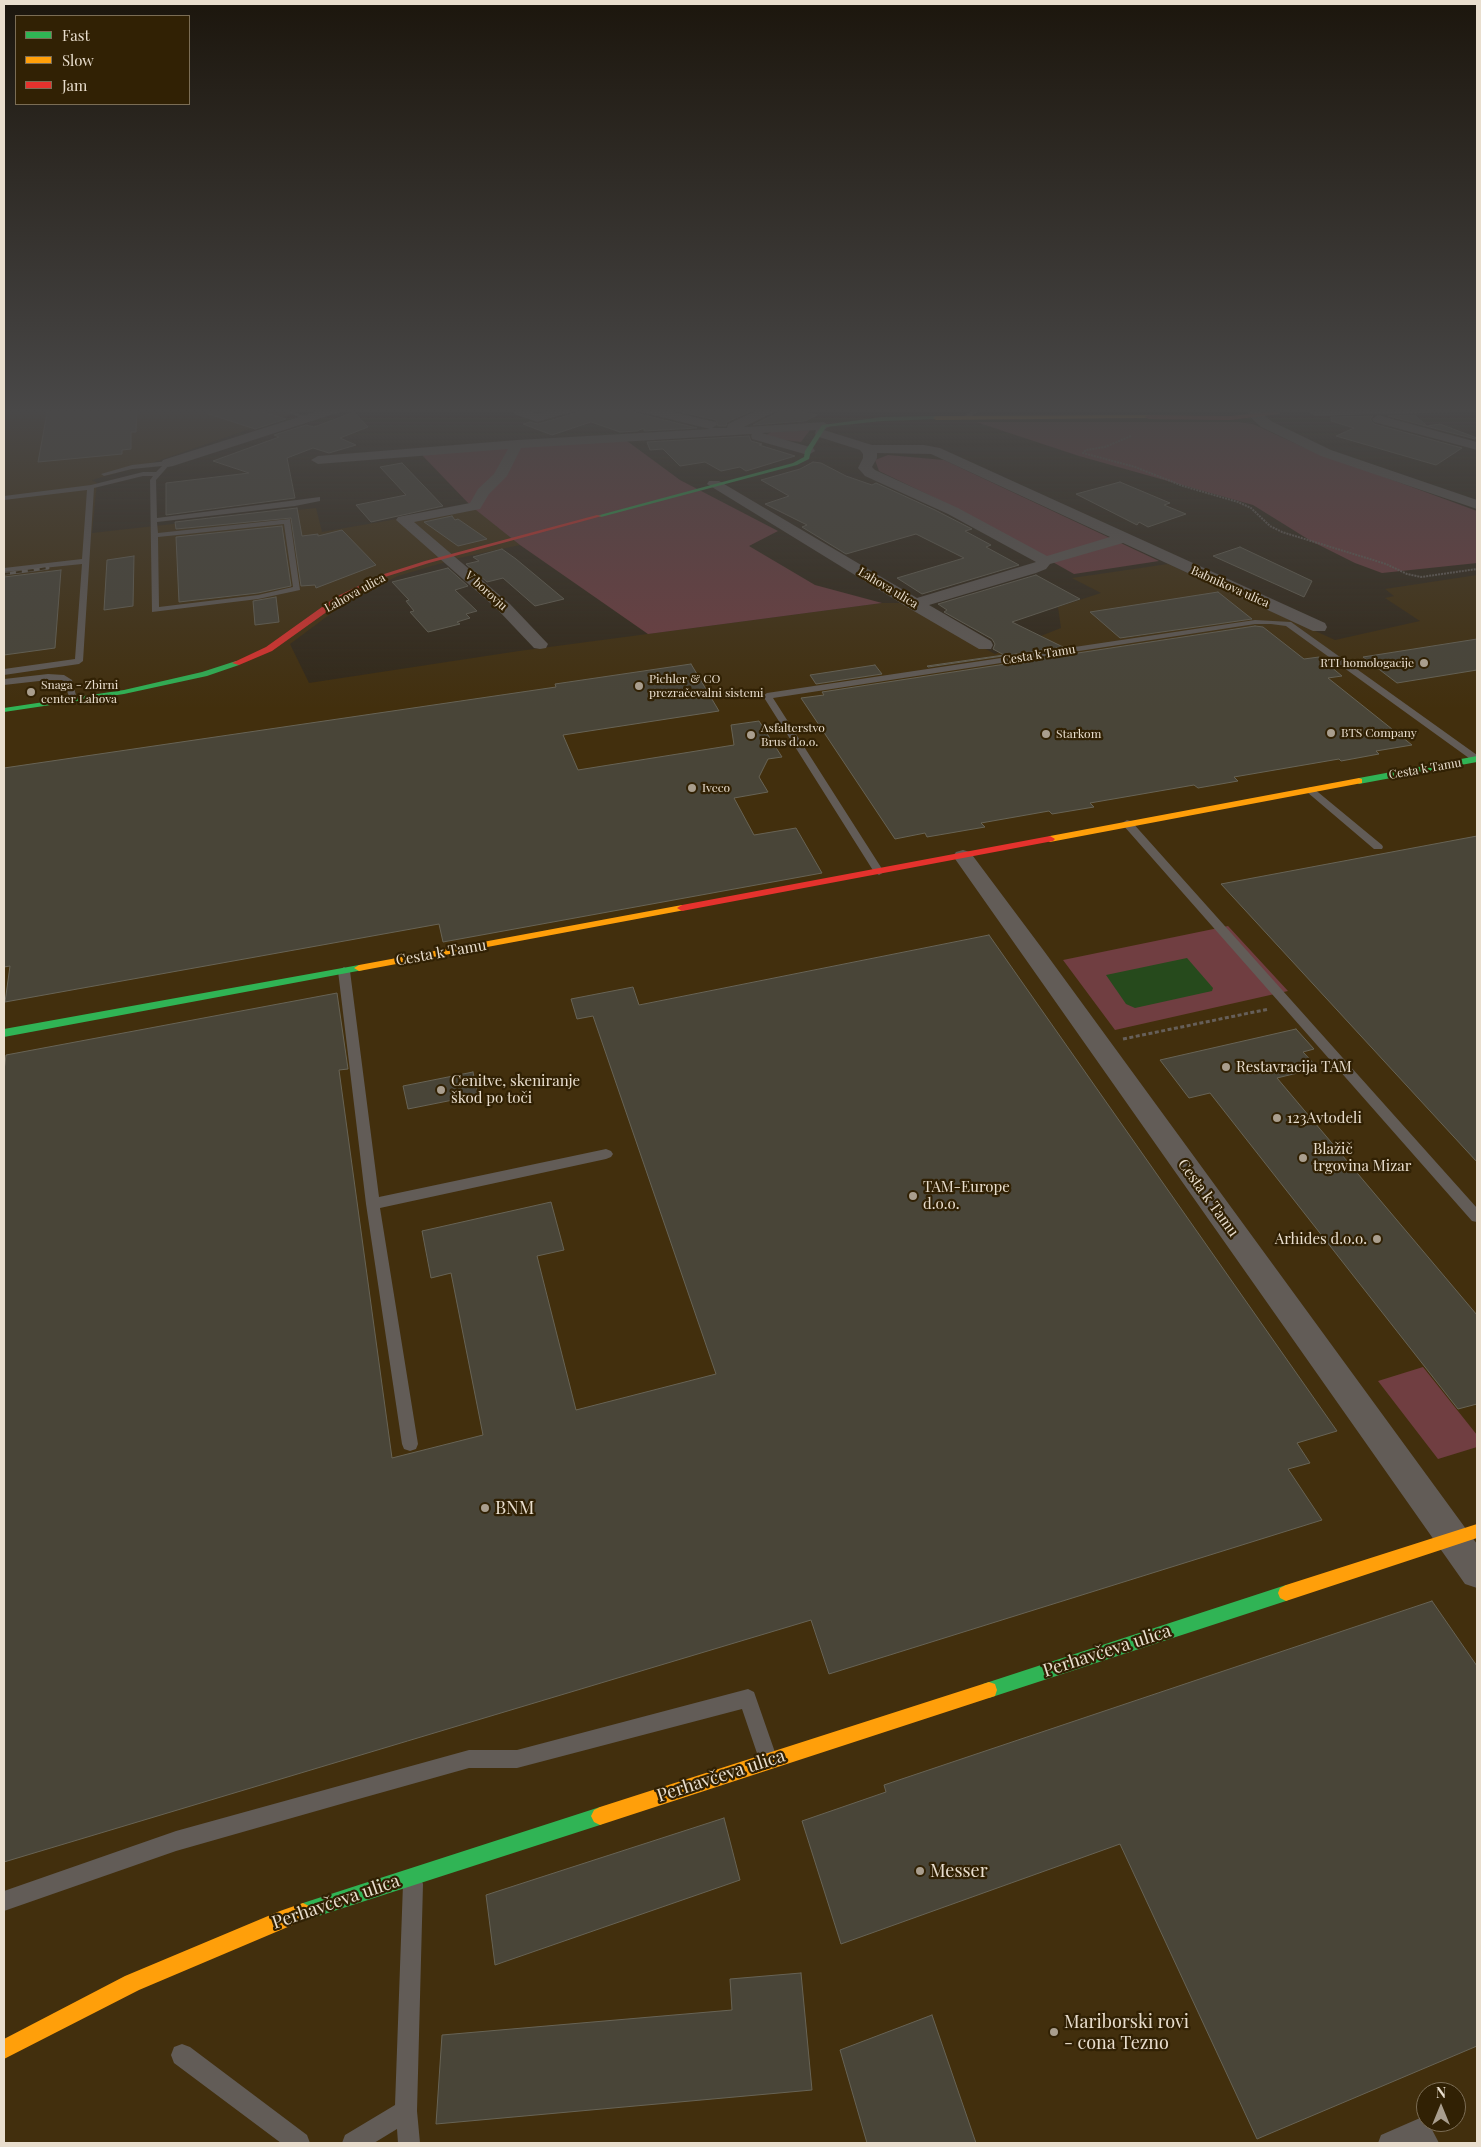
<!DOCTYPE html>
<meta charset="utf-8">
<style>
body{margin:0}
#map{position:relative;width:1481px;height:2147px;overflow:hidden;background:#322818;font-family:"Playfair Display",serif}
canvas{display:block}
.frame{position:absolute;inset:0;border:5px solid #e9dece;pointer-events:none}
.legend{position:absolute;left:15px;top:15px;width:175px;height:90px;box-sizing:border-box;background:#312104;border:1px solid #7b6d55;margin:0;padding:6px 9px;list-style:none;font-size:15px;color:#e9dece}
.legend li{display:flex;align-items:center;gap:10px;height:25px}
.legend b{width:25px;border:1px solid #7b6d55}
.north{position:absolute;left:1416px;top:2082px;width:50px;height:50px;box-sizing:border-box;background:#312104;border:1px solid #7b6d55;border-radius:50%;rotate:0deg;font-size:14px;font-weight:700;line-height:20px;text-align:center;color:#e9dece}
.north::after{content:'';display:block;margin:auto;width:18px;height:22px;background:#a99e8e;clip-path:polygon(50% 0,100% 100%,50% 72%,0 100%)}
</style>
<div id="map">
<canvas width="1481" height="2147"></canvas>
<div class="frame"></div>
<ul class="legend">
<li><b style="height:6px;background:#30b455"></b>Fast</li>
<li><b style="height:6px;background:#ff9f0a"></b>Slow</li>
<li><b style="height:6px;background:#e5322d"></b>Jam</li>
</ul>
<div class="north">N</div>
</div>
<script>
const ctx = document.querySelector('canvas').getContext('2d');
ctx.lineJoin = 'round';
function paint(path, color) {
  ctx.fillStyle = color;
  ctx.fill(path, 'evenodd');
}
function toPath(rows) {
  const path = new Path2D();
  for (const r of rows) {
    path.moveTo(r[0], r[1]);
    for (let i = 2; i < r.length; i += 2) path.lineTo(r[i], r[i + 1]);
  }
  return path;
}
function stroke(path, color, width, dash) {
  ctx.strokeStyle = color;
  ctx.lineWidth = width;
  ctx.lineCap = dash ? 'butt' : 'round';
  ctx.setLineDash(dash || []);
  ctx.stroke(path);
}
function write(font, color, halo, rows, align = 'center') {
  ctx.font = font + ' "Playfair Display",serif';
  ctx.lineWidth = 4.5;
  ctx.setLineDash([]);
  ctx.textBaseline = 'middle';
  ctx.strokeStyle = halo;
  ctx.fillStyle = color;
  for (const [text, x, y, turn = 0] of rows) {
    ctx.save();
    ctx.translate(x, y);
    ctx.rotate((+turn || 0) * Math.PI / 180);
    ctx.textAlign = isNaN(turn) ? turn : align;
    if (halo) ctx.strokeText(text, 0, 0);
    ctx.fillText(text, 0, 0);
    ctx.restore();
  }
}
const built = toPath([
 [4,408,310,408,152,463,92,480,97,483,92,533,316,508,322,532,472,506,520,545,459,558,398,576,349,600,290,644,309,683,519,651,882,603,900,603,995,654,1061,628,1058,607,1101,593,1072,578,1168,564,1335,640,1420,621,1385,598,1394,596,1385,589,1477,575,1477,2143,4,2143],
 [1426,2092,1456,2092,1456,2122,1426,2122]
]);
const green = toPath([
 [976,422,1239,422,1253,424,1303,447,1477,511,1477,563,1382,573,1355,563,1311,541,1253,505,1079,456],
 [810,430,801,442,784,440,766,435,771,432],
 [623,438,680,480,778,531,749,546,815,585,882,603,648,634,520,545,471,506,421,454],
 [888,455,944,460,1159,561,1074,574,964,512,879,471,875,460],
 [1228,926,1288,991,1115,1030,1063,960],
 [1423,1367,1477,1435,1477,1447,1438,1459,1378,1381]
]);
const water = toPath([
 [1187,958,1213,988,1212,991,1135,1008,1126,1004,1106,975]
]);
const building = toPath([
 [48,408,137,408,136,432,131,432,131,449,122,450,122,454,38,462,48,408],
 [207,408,250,408,286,419,255,429,206,413,207,408],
 [579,408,632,408,636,413,697,428,644,431,644,428,637,431,620,432,591,422,552,435,523,424,530,422,538,424,576,413,579,408],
 [663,408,758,408,727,422,726,426,718,426,716,420,663,408],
 [780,408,787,408,817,415,805,421,753,425,777,413,780,408],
 [354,412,368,427,340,438,356,445,329,453,313,448,287,458,295,498,166,515,166,483,249,473,213,461,279,437,274,435,306,425,314,427,354,412],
 [1415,415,1427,426,1440,424,1477,438,1475,439,1388,416,1415,415],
 [1373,416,1370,419,1374,424,1462,448,1436,465,1336,436,1354,428,1331,421,1331,417,1373,416],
 [749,436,751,441,762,444,759,445,795,456,746,471,740,467,721,471,705,462,680,466,663,449,650,450,647,442,749,436],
 [813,462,821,463,846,476,872,485,876,483,935,510,972,529,965,531,991,545,986,547,1019,565,922,594,897,578,964,558,916,534,846,554,802,527,807,525,765,504,789,496,761,480,800,469,813,462],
 [402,463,443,506,371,522,356,505,406,495,380,467,402,463],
 [1120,482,1170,503,1164,505,1186,514,1148,527,1139,522,1137,525,1076,494,1120,482],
 [297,508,302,536,318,534,318,536,342,530,376,565,316,588,315,585,301,586,291,518,176,529,175,522,297,508],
 [452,516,455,520,458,519,487,539,458,546,424,522,452,516],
 [282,526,291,586,258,593,179,602,176,537,282,526],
 [1240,547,1312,581,1304,597,1213,556,1240,547],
 [502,549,516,559,564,599,535,606,503,578,487,582,466,564,479,561,473,557,502,549],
 [134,556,133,606,104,610,107,560,134,556],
 [448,568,468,586,455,590,477,611,466,614,470,618,457,622,460,624,428,632,410,612,414,611,406,601,409,600,392,582,448,568],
 [61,570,55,648,4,655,4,577,61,570],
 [1036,575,1080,599,1012,622,1063,647,928,667,927,666,1004,655,993,649,995,644,992,639,944,612,947,610,938,604,1036,575],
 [1218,592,1252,619,1120,638,1090,612,1218,592],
 [276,597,279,622,255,625,253,601,276,597],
 [1255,626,1263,627,1304,659,1319,657,1342,676,1328,678,1412,745,1376,751,1379,754,1341,761,1339,759,1234,777,1238,781,1198,788,1194,785,1090,803,1094,807,1052,814,1049,811,981,823,985,827,927,837,925,833,895,839,801,698,824,695,822,692,1255,626],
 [1477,639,1477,670,1397,683,1363,657,1477,639],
 [691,664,719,711,563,735,578,770,734,745,731,725,759,721,782,757,768,759,759,777,768,792,734,798,754,835,796,828,822,873,443,942,439,924,5,1002,10,966,4,967,4,768,556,687,555,684,691,664],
 [875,665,882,674,816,684,810,675,875,665],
 [1477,836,1477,1162,1221,884,1477,836],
 [989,935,1337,1431,1297,1443,1310,1463,1288,1469,1322,1520,829,1674,811,1620,4,1862,4,1071,6,1055,337,993,348,1069,339,1070,392,1458,483,1435,451,1273,431,1278,422,1231,551,1202,564,1250,537,1256,576,1410,716,1374,593,1016,577,1019,571,999,633,987,639,1005,989,935],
 [1296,1029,1314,1049,1303,1052,1318,1068,1277,1078,1477,1315,1477,1404,1458,1409,1210,1093,1189,1098,1160,1060,1296,1029],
 [473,1072,478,1095,408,1109,403,1086,473,1072],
 [1432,1601,1477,1666,1477,2046,1257,2139,1120,1844,841,1944,802,1821,886,1792,884,1785,1432,1601],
 [724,1818,740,1880,495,1965,486,1895,724,1818],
 [801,1973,812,2090,436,2124,442,2035,732,2010,730,1979,801,1973],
 [932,2015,976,2143,867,2143,840,2050,932,2015]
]);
const pathFar1 = toPath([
 [1131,436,1105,447,1086,450,1083,453,1135,467,1183,486,1238,502,1251,508,1270,526,1282,532,1386,564,1407,574,1421,577,1477,569]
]);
const path = toPath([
 [1123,1039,1269,1009]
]);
const lane = toPath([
 [277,408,285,408,311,419,306,420,277,408],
 [974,408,1074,408,1071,410,979,411,969,418,965,418,965,416,974,408],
 [168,461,171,463,156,480,157,518,320,497,320,501,295,506,157,522,158,533,290,519,300,590,258,599,152,612,150,480,153,476,143,476,94,488,83,661,79,664,4,675,4,669,75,659,82,564,4,572,4,568,82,559,87,490,4,500,4,496,91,485,143,472,156,472,162,466,132,469,104,476,101,474,132,465,168,461],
 [284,524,293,587,258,595,159,607,158,537,284,524],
 [1255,620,1291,622,1477,755,1477,762,1473,761,1286,626,1271,624,1255,624,773,698,884,872,879,875,874,872,763,696,767,693,1255,620],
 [48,674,64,675,72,680,77,699,76,701,70,701,65,683,62,680,48,680,4,685,4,679,48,674],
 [1310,787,1313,788,1382,845,1383,847,1382,849,1374,849,1307,792,1305,790,1310,787],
 [1127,820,1131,821,1477,1208,1477,1222,1472,1221,1123,825,1122,823,1127,820],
 [344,967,350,971,379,1197,606,1149,611,1151,613,1154,611,1157,606,1159,380,1208,418,1444,416,1449,410,1451,404,1449,402,1444,366,1204,338,971,344,967],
 [748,1689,754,1692,777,1758,775,1765,768,1767,761,1765,742,1709,517,1768,469,1768,355,1800,176,1851,4,1911,4,1891,176,1831,469,1750,517,1750,748,1689],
 [413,1874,420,1877,423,1884,417,2111,420,2143,398,2143,397,2129,374,2143,342,2143,345,2135,395,2105,403,1884,406,1877,413,1874],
 [182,2044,190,2047,307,2135,310,2143,281,2143,174,2063,171,2055,174,2047,182,2044],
 [1420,2118,1428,2122,1439,2143,1378,2143,1381,2135,1420,2118]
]);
const street = toPath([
 [327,408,345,408,343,411,173,466,168,467,161,463,163,460,327,408],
 [514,408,521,408,538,414,558,408,577,408,575,411,537,422,514,414,512,411,514,408],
 [634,408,655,408,716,422,717,425,712,428,727,428,728,424,762,408,778,408,776,411,744,427,824,422,830,426,824,430,872,445,924,445,940,448,1325,623,1327,627,1325,631,1313,631,1123,543,1050,564,1046,569,1036,573,929,605,991,641,993,645,991,649,979,649,907,607,707,484,709,481,719,481,917,598,1036,562,948,514,865,476,858,468,863,458,863,454,860,450,816,436,815,433,816,430,762,433,813,448,815,451,808,455,752,439,751,436,752,434,521,448,507,476,489,494,480,509,414,522,510,604,548,644,546,648,540,649,534,648,498,610,396,520,398,517,403,516,470,503,478,489,494,474,508,449,318,464,311,460,318,456,517,440,710,429,636,411,634,408],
 [877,453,931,454,1110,537,1047,556,958,508,875,470,872,467,877,458,877,453],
 [1244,408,1256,408,1271,421,1331,450,1477,500,1477,509,1321,456,1261,427,1252,419,1244,408],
 [1326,408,1462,408,1456,412,1315,416,1309,412,1315,408,1326,408],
 [1378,415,1477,442,1477,450,1374,422,1372,419,1378,415],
 [963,850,970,852,1044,951,1477,1544,1477,1588,1465,1584,953,856,956,852,963,850]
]);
const fast = toPath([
 [936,416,938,419,882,421,826,427,811,451,809,459,797,465,601,517,596,516,793,463,804,457,805,451,822,425,882,417,936,416],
 [236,661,239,661,239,665,207,676,124,694,4,712,4,708,124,690,202,672,236,661],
 [1477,756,1477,762,1359,784,1355,781,1359,778,1477,756],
 [359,965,363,966,364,968,363,970,4,1037,4,1029,359,965],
 [1286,1585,1292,1588,1294,1593,1292,1598,1286,1601,989,1698,983,1696,981,1690,983,1684,989,1682,1286,1585],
 [600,1807,606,1810,609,1816,606,1822,600,1825,303,1921,297,1918,294,1912,297,1906,303,1903,600,1807]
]);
const slow = toPath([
 [1470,408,1477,408,1477,410,1473,410,1470,408],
 [1148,415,1150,418,936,420,933,418,936,416,1148,415],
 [1359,778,1362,779,1362,783,1050,842,1045,839,1050,836,1359,778],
 [682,905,685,906,687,908,685,910,359,971,354,968,359,965,682,905],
 [1477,1524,1477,1538,1286,1601,1280,1598,1278,1593,1280,1588,1286,1585,1477,1524],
 [989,1682,995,1684,997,1690,995,1696,989,1698,600,1825,594,1822,591,1816,594,1810,600,1807,989,1682],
 [303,1903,309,1906,312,1912,309,1918,139,1990,4,2059,4,2039,125,1976,280,1911,303,1903]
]);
const jam = toPath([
 [1278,411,1280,414,1230,420,1148,419,1145,417,1148,415,1230,416,1278,411],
 [597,515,602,516,429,563,385,577,342,601,272,651,239,665,232,663,266,647,336,597,381,575,425,561,597,515],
 [1050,836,1055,839,1053,841,682,911,677,908,682,905,1050,836]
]);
const rail = toPath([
 [4,574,48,568]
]);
const markers = [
 [1424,663,5,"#a99e8e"],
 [639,686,5,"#a99e8e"],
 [31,692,5,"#a99e8e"],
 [1331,733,5,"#a99e8e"],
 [1046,734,5,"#a99e8e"],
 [751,735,5,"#a99e8e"],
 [692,788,5,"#a99e8e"],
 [1226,1067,5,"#a99e8e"],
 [441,1090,5,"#a99e8e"],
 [1277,1118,5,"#a99e8e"],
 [1303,1158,5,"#a99e8e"],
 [913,1196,5,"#a99e8e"],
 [1377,1239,5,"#a99e8e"],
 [485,1508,5,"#a99e8e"],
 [920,1871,5,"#a99e8e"],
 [1054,2032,5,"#a99e8e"]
];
const farStreetnames = [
 ["Babnikova ulica",1230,587,24],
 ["Lahova ulica",888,588,31],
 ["V borovju",486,591,42],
 ["Lahova ulica",355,593,-29],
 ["Cesta k Tamu",1039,655,-9],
 ["Cesta k Tamu",1425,769,-10]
];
const farPoinames = [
 ["RTI homologacije",1414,663,"right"],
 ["Pichler & CO",649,679],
 ["prezračevalni sistemi",649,693],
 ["Snaga - Zbirni",41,685],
 ["center Lahova",41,699],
 ["Asfalterstvo",761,728],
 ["Brus d.o.o.",761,742],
 ["BTS Company",1341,733],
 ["Starkom",1056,734],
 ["Iveco",702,788]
];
const streetNames = [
 ["Cesta k Tamu",441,953,-10],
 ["Cesta k Tamu",1208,1198,54]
];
const poiNames = [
 ["Restavracija TAM",1236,1067],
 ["Cenitve, skeniranje",451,1081],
 ["škod po toči",451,1098],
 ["123Avtodeli",1287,1118],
 ["Blažič",1313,1149],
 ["trgovina Mizar",1313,1166],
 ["TAM-Europe",923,1187],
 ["d.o.o.",923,1204],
 ["Arhides d.o.o.",1367,1239,"right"]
];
const nearPoinames = [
 ["BNM",495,1508],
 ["Messer",930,1871],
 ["Mariborski rovi",1064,2022],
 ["- cona Tezno",1064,2043]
];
const nearStreetnames = [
 ["Perhavčeva ulica",1107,1651,-18],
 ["Perhavčeva ulica",721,1776,-18],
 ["Perhavčeva ulica",336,1902,-19]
];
paint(built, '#422f0d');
paint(green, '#703e41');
paint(water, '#264a1c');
paint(building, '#494538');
stroke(building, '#676355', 1);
stroke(pathFar1, '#665f59', 2, [2, 1]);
stroke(path, '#665f59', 3, [4, 2.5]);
paint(lane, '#625c57');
paint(street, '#625c57');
paint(fast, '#30b455');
paint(slow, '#ff9f0a');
paint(jam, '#e5322d');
stroke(rail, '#6c665f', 3);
stroke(rail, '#312104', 2, [6]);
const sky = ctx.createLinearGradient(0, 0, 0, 709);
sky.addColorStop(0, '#1c160d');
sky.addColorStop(0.58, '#494848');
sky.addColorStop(1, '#49484800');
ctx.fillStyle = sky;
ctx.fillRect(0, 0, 1481, 709);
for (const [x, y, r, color] of markers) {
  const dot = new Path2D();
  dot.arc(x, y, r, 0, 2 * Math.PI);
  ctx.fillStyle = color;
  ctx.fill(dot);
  stroke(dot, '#312104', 2);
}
write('12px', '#e9dece', '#312104', farStreetnames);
write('12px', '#e9dece', '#312104', farPoinames, 'left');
write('15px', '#e9dece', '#312104', streetNames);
write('15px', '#e9dece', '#312104', poiNames, 'left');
write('18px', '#e9dece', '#312104', nearPoinames, 'left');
write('18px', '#e9dece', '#312104', nearStreetnames);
</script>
